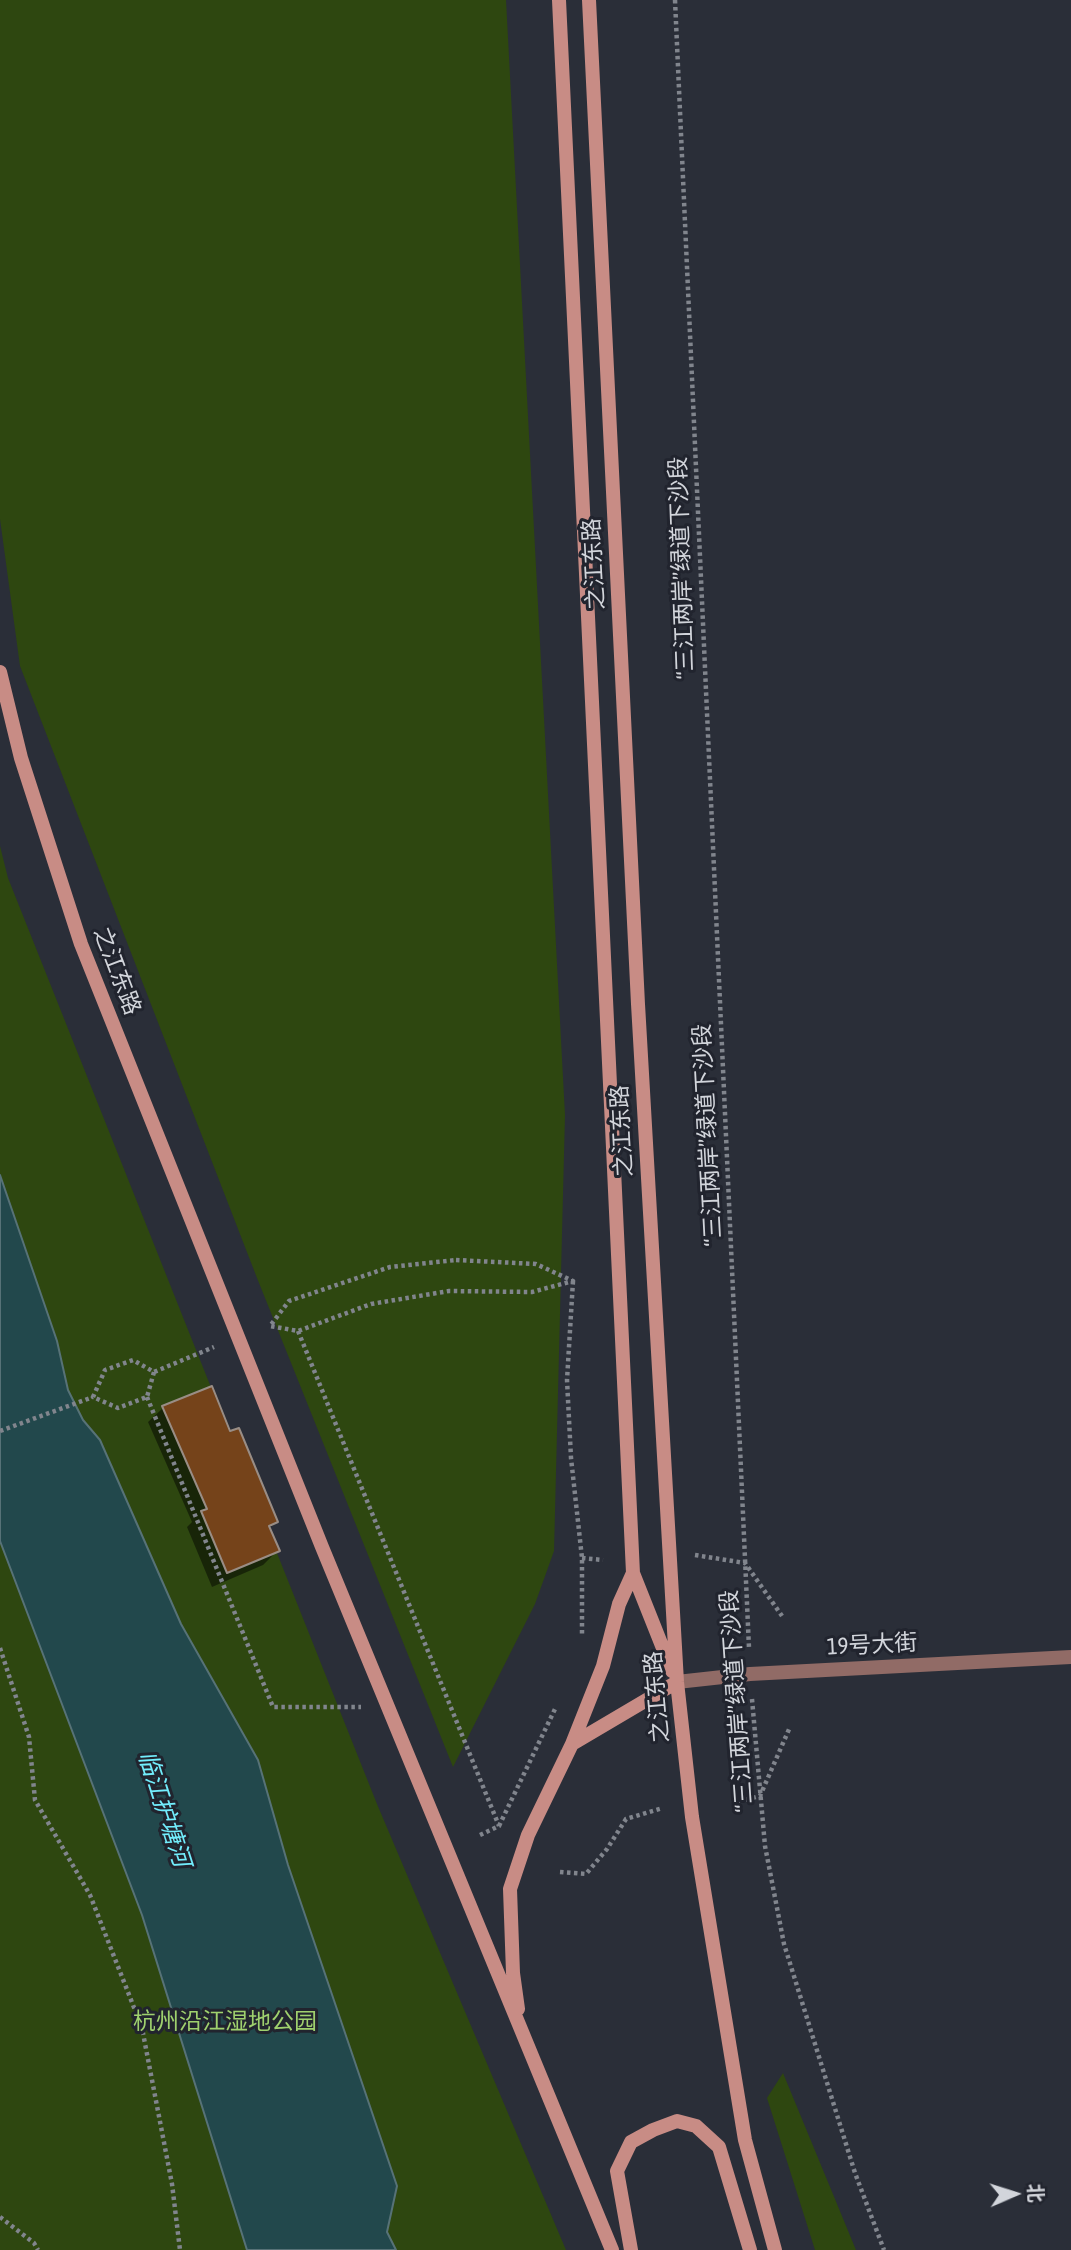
<!DOCTYPE html>
<meta charset="utf-8">
<style>
body{margin:0}
#map{position:relative;width:1071px;height:2250px;overflow:hidden;background:#2a2e38;font-family:"Asap Condensed","Noto Sans SC",sans-serif}
canvas{display:block}
.north{position:absolute;left:980px;top:2159px;width:70px;height:70px;-webkit-text-stroke:5px #21242e;paint-order:stroke;rotate:87deg;font-size:19px;font-weight:700;line-height:28px;text-align:center;color:#d2d5db}
.north::after{content:'';display:block;margin:auto;width:24px;height:32px;background:#d2d5db;clip-path:polygon(50% 0,100% 100%,50% 72%,0 100%)}
</style>
<div id="map">
<canvas width="1071" height="2250"></canvas>
<div class="north">北</div>
</div>
<script>
const ctx = document.querySelector('canvas').getContext('2d');
ctx.lineJoin = 'round';
function paint(path, color) {
  ctx.fillStyle = color;
  ctx.fill(path, 'evenodd');
}
function toPath(rows) {
  const path = new Path2D();
  for (const r of rows) {
    path.moveTo(r[0], r[1]);
    for (let i = 2; i < r.length; i += 2) path.lineTo(r[i], r[i + 1]);
  }
  return path;
}
function stroke(path, color, width, dash) {
  ctx.strokeStyle = color;
  ctx.lineWidth = width;
  ctx.lineCap = dash ? 'butt' : 'round';
  ctx.setLineDash(dash || []);
  ctx.stroke(path);
}
function write(font, color, halo, rows, align = 'center') {
  ctx.font = font + ' "Asap Condensed","Noto Sans SC",sans-serif';
  ctx.lineWidth = 6;
  ctx.setLineDash([]);
  ctx.textBaseline = 'middle';
  ctx.strokeStyle = halo;
  ctx.fillStyle = color;
  for (const [text, x, y, turn = 0] of rows) {
    ctx.save();
    ctx.translate(x, y);
    ctx.rotate((+turn || 0) * Math.PI / 180);
    ctx.textAlign = isNaN(turn) ? turn : align;
    if (halo) ctx.strokeText(text, 0, 0);
    ctx.fillText(text, 0, 0);
    ctx.restore();
  }
}
const green = toPath([
 [0,0,506,0,565,1115,554,1551,535,1604,453,1767,257,1278,20,666,0,519],
 [0,846,8,878,377,1804,566,2250,0,2250],
 [783,2073,856,2250,815,2250,767,2098]
]);
const water = toPath([
 [0,1175,57,1341,68,1390,83,1420,100,1440,181,1624,258,1760,288,1865,397,2186,387,2232,396,2250,247,2250,142,1915,0,1541,0,1175]
]);
const shadow = toPath([
 [211,1389,229,1433,276,1522,269,1529,278,1550,263,1565,212,1587,187,1527,192,1522,148,1422,163,1408]
]);
const building = toPath([
 [212,1386,230,1431,239,1428,278,1522,269,1526,280,1551,227,1573,201,1511,207,1509,162,1406,212,1386]
]);
const path = toPath([
 [675,0,749,1648],
 [456,1260,536,1264,573,1281,532,1292,449,1291,371,1304,298,1331,270,1326,289,1301,390,1267,456,1260],
 [573,1281,567,1380,571,1458,582,1558,582,1637],
 [298,1331,499,1826],
 [154,1372,147,1397,118,1408,93,1397,105,1370,133,1360,154,1372,214,1347],
 [147,1397,273,1707,361,1707],
 [0,1431,93,1397],
 [695,1555,745,1563,782,1616],
 [582,1558,603,1560],
 [0,1648,29,1737,35,1800,90,1895,142,2028,172,2184,180,2250],
 [752,1699,765,1846,784,1944,855,2173,884,2250],
 [732,1803,760,1796,790,1727],
 [480,1835,499,1826,555,1709],
 [560,1872,586,1874,607,1849,626,1819,663,1808],
 [0,2217,34,2243,38,2250]
]);
const tertiary = toPath([
 [677,1682,750,1674,1071,1657]
]);
const secondary = toPath([
 [559,0,633,1573,672,1671],
 [589,0,638,1004,677,1682,692,1817,745,2140,775,2250],
 [0,672,21,758,81,944,322,1547,612,2250],
 [572,1744,677,1682],
 [518,2009,513,1973,510,1889,528,1835,572,1744,603,1666,619,1604,633,1573],
 [631,2250,617,2171,631,2142,653,2130,677,2121,696,2126,719,2147,750,2250]
]);
const streetNames = [
 ["之江东路",594,564,-93],
 ["“三江两岸”绿道下沙段",682,568,-92],
 ["之江东路",117,971,69],
 ["之江东路",622,1131,-93],
 ["“三江两岸”绿道下沙段",708,1135,-93],
 ["19号大街",872,1645,-3],
 ["之江东路",657,1697,-95],
 ["“三江两岸”绿道下沙段",737,1701,-94]
];
const parkNames = [
 ["杭州沿江湿地公园",225,2022]
];
const waterNames = [
 ["临江护塘河",164,1809,72]
];
paint(green, '#2e4710');
paint(water, '#22484c');
stroke(water, '#577277', 2);
paint(shadow, '#0007');
paint(building, '#75431a');
stroke(building, '#998d85', 2);
stroke(path, '#81858d', 4.5, [3.5, 3.5]);
stroke(tertiary, '#916b66', 14);
stroke(secondary, '#c88c85', 14);
write('23px', '#d2d5db', '#21242e', streetNames);
write('23px', '#9fd16e', '#21242e', parkNames);
write('italic 24px', '#72edfc', '#21242e', waterNames);
</script>
